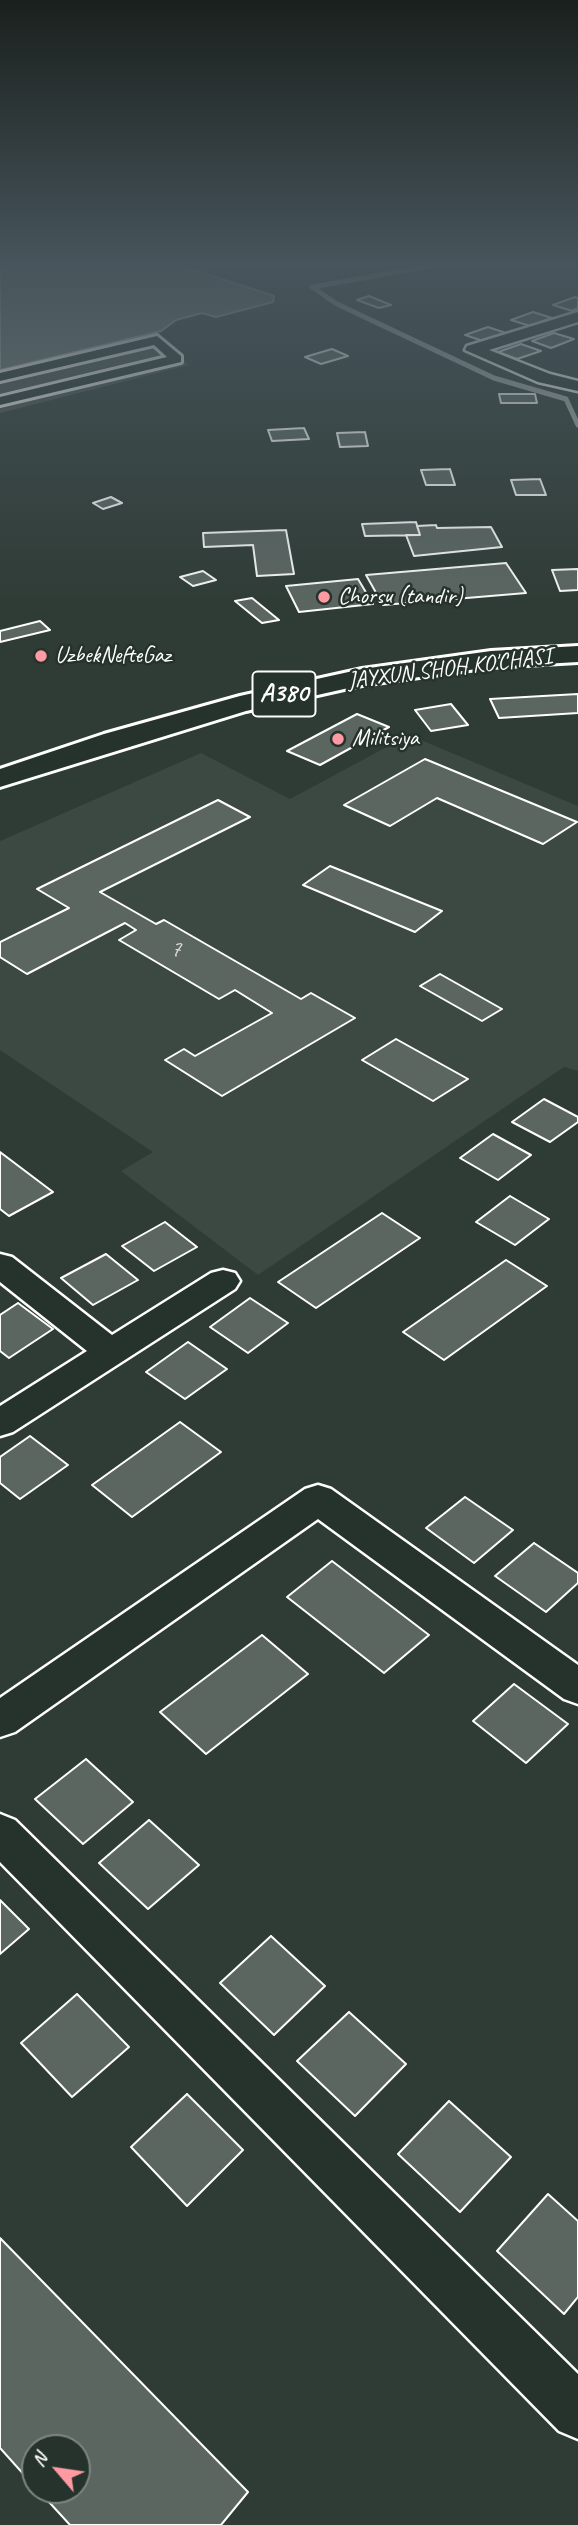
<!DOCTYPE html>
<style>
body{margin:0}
#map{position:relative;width:578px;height:2525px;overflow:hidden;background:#2f3b35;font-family:Caveat,sans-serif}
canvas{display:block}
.north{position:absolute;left:21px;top:2434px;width:70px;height:70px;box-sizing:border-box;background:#26332d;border:2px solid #7d8581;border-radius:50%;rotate:299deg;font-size:19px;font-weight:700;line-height:28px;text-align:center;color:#fff}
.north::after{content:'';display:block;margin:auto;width:24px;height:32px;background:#ff9aa2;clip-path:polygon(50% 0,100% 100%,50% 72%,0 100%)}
</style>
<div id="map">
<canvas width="578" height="2525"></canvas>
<div class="north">N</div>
</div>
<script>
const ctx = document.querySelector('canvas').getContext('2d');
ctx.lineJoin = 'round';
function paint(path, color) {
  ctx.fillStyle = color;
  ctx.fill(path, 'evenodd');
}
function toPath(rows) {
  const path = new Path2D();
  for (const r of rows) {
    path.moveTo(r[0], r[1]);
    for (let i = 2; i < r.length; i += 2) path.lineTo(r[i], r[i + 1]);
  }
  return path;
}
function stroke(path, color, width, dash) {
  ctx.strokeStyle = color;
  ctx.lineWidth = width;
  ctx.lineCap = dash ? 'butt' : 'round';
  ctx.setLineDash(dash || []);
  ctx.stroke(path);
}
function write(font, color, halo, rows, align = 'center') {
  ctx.font = font + ' Caveat,sans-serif';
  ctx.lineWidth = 5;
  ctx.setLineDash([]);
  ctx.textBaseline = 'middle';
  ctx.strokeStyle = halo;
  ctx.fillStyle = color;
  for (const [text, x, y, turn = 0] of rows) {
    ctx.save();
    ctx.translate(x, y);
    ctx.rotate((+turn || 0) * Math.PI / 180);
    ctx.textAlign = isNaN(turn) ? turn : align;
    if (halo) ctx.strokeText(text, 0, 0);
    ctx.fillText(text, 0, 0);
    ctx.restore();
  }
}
const built = toPath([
 [409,735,578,806,578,1071,564,1067,258,1275,121,1171,153,1152,0,1050,0,841,201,753,290,799]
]);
const green = toPath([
 [0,304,158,335,189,365,0,413]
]);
const water = toPath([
 [24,263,172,263,274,296,273,302,216,317,202,313,176,320,161,331,0,370,0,270,24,263]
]);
const stream = toPath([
 [447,263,312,287,337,304,494,378,566,399,578,425]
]);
const building = toPath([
 [369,296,391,305,379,308,357,300,369,296],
 [575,297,578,298,578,308,572,311,553,305,575,297],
 [533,312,552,318,530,326,511,320,533,312],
 [488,327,506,333,483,341,465,335,488,327],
 [554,333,574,339,551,348,532,341,554,333],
 [521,344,541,351,517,359,498,352,521,344],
 [332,349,348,356,321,364,305,357,332,349],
 [499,394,535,394,537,403,501,403,499,394],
 [304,428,309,439,272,441,268,430,304,428],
 [365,432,368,446,340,447,337,433,365,432],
 [450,469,455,485,426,485,421,470,450,469],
 [540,479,546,495,516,495,511,480,540,479],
 [111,497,122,503,103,509,93,503,111,497],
 [416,522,420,535,365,536,362,524,416,522],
 [436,525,437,528,491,527,502,547,414,556,406,535,420,535,417,526,436,525],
 [286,530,294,574,257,576,253,545,204,547,203,533,286,530],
 [506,563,526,593,383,605,366,575,506,563],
 [578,569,578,590,560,591,552,570,578,569],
 [203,571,216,580,193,586,180,577,203,571],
 [358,579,373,604,299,612,286,586,358,579],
 [252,598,279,620,262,623,235,601,252,598],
 [40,621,50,630,0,642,0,631,40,621],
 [578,694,578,713,499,718,490,699,578,694],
 [451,704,468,725,431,731,415,710,451,704],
 [357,714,389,727,320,765,287,751,357,714],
 [425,759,577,822,543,844,437,798,390,826,344,805,425,759],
 [218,800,250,817,100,892,156,924,164,920,301,999,311,993,355,1018,222,1096,165,1060,184,1049,195,1056,272,1013,235,990,219,999,119,940,136,930,125,923,27,974,0,957,0,942,69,908,37,889,218,800],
 [330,866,442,911,415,932,303,885,330,866],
 [440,974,502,1009,482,1021,420,986,440,974],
 [396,1039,468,1079,433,1101,362,1060,396,1039],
 [544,1099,578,1117,578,1122,550,1142,512,1122,544,1099],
 [493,1134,531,1155,498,1180,460,1158,493,1134],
 [0,1152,53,1192,9,1216,0,1209,0,1152],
 [510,1196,549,1219,515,1245,476,1222,510,1196],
 [382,1213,420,1238,316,1308,278,1282,382,1213],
 [165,1222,197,1247,154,1271,122,1246,165,1222],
 [106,1254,138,1280,93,1305,61,1278,106,1254],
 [506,1260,547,1286,444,1360,403,1332,506,1260],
 [250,1298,288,1323,248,1353,210,1327,250,1298],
 [18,1303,53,1329,9,1358,0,1351,0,1315,18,1303],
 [188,1342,227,1369,185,1399,146,1372,188,1342],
 [180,1422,221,1452,132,1517,92,1485,180,1422],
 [30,1436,68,1465,20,1499,0,1483,0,1457,30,1436],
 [465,1497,513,1530,474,1563,426,1528,465,1497],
 [534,1543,578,1573,578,1583,546,1612,495,1576,534,1543],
 [332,1561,429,1635,384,1673,287,1597,332,1561],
 [262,1635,308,1674,206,1754,160,1712,262,1635],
 [514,1684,568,1724,526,1763,473,1721,514,1684],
 [86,1759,133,1802,83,1844,35,1799,86,1759],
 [149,1820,199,1865,148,1909,99,1863,149,1820],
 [0,1900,29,1929,0,1954,0,1900],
 [271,1936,325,1986,274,2035,220,1983,271,1936],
 [77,1994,129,2047,72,2097,21,2043,77,1994],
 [349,2012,406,2064,355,2116,297,2061,349,2012],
 [187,2094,243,2150,187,2206,131,2147,187,2094],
 [449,2101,511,2157,460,2212,398,2154,449,2101],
 [548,2194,578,2221,578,2297,564,2314,497,2251,548,2194],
 [0,2238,248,2492,221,2525,70,2525,38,2490,77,2490,77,2448,35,2448,35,2487,0,2448,0,2238]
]);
const pedestrian = toPath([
 [157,336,181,356,181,362,0,405,0,397,167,357,154,345,0,381,0,373,157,336]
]);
const minor = toPath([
 [578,312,578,322,489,350,550,374,578,381,578,391,538,382,465,350,467,346,578,312],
 [0,1254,12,1257,112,1335,211,1273,223,1270,235,1273,240,1281,235,1289,13,1432,0,1436,0,1406,87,1351,0,1282,0,1254],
 [318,1485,331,1489,578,1665,578,1704,564,1699,318,1519,15,1732,0,1737,0,1698,305,1489,318,1485],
 [0,1814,15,1820,578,2374,578,2439,559,2431,0,1862,0,1814]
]);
const trunk = toPath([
 [578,646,578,662,491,667,362,685,246,711,0,787,0,769,104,734,240,696,362,669,491,651,578,646]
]);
const markers = [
 [324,597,7,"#ff9aa2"],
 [41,656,7,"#ff9aa2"],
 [338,739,7,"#ff9aa2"]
];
const farPoinames = [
 ["Chorsu (tandir)",338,597],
 ["UzbekNefteGaz",55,656],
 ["Militsiya",352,739]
];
const farStreetnames = [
 ["JAYXUN SHOH KO'CHASI",450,669,-7]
];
const numberNames = [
 ["7",176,950]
];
const shields = [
 [284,694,63]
];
const shieldNames = [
 ["A380",284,694]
];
paint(built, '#3c4842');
paint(green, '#4a544f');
paint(water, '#707975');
stroke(water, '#a9afac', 2);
stroke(stream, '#a9afac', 5);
paint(building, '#5b6661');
stroke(building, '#fff', 2);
stroke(pedestrian, '#fff', 6);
stroke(minor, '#fff', 5);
stroke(trunk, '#fff', 6);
paint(pedestrian, '#26332d');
paint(minor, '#26332d');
paint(trunk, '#26332d');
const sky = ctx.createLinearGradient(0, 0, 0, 616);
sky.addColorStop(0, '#1a201d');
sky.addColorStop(0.43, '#47555c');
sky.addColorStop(1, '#47555c00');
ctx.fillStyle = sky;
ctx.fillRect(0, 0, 578, 616);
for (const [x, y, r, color] of markers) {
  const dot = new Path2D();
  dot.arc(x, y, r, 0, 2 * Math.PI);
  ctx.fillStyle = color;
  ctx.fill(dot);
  stroke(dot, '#26332d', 2.5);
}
write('23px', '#fff', '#26332d', farPoinames, 'left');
write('23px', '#fff', '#26332d', farStreetnames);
write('24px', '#d6d9d8', null, numberNames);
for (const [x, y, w] of shields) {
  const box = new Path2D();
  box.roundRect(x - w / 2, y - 22.5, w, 45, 5);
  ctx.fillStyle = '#26332d';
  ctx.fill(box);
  stroke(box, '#fff', 2);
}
write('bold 26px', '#fff', null, shieldNames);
</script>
